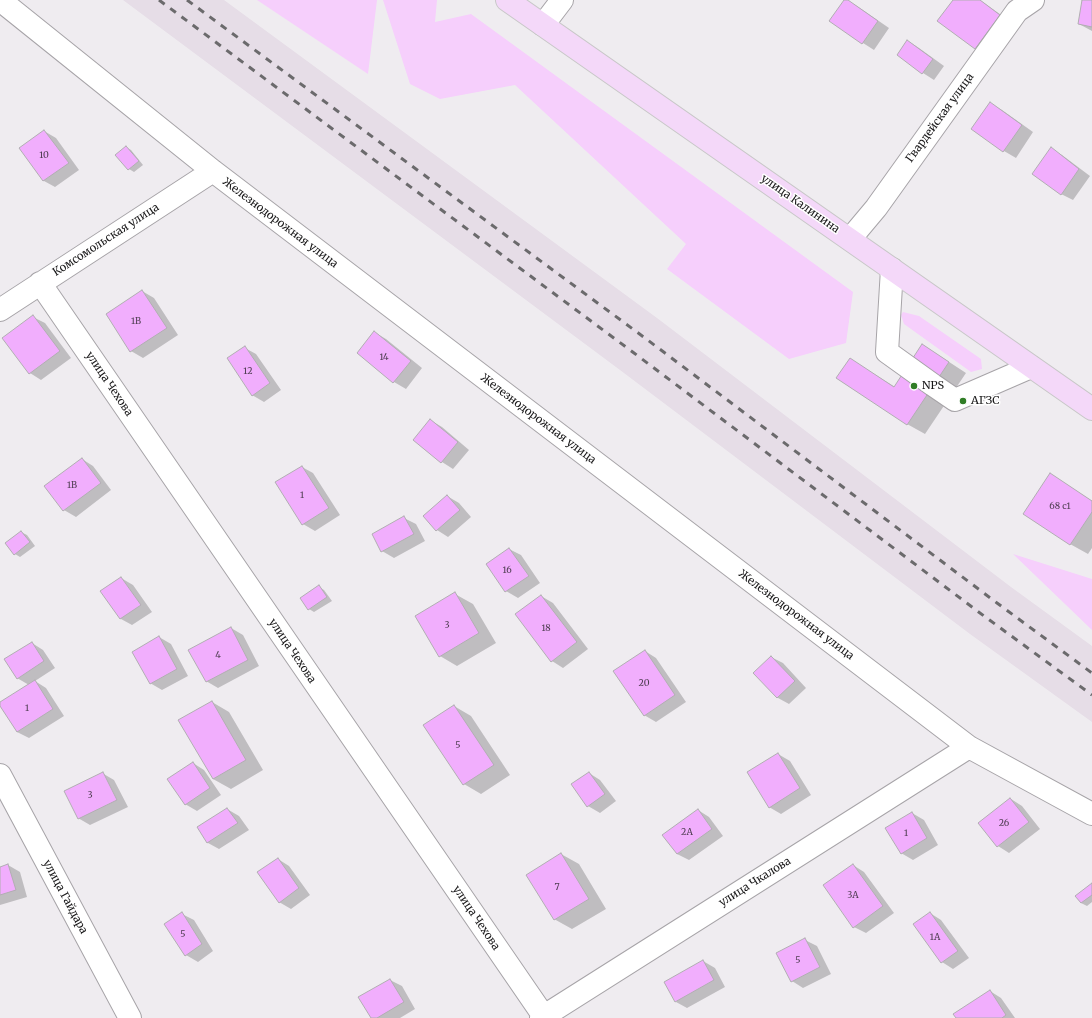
<!DOCTYPE html>
<meta charset="utf-8">
<style>
body{margin:0}
canvas{display:block;background:#efecf0}
</style>
<canvas width="1092" height="1018"></canvas>
<script>
const ctx = document.querySelector('canvas').getContext('2d');
ctx.lineJoin = 'round';
function paint(path, color) {
  ctx.fillStyle = color;
  ctx.fill(path, 'evenodd');
}
function toPath(rows) {
  const path = new Path2D();
  for (const r of rows) {
    path.moveTo(r[0], r[1]);
    for (let i = 2; i < r.length; i += 2) path.lineTo(r[i], r[i + 1]);
  }
  return path;
}
function stroke(path, color, width, dash) {
  ctx.strokeStyle = color;
  ctx.lineWidth = width;
  ctx.lineCap = dash ? 'butt' : 'round';
  ctx.setLineDash(dash || []);
  ctx.stroke(path);
}
function write(font, color, halo, rows, align = 'center') {
  ctx.font = font + ' Merriweather,serif';
  ctx.lineWidth = 3;
  ctx.setLineDash([]);
  ctx.textBaseline = 'middle';
  ctx.strokeStyle = halo;
  ctx.fillStyle = color;
  for (const [text, x, y, turn = 0] of rows) {
    ctx.save();
    ctx.translate(x, y);
    ctx.rotate((+turn || 0) * Math.PI / 180);
    ctx.textAlign = isNaN(turn) ? turn : align;
    if (halo) ctx.strokeText(text, 0, 0);
    ctx.fillText(text, 0, 0);
    ctx.restore();
  }
}
const built = toPath([
 [123,0,224,0,657,318,1011,587,1092,646,1092,722,970,634,620,370]
]);
const green = toPath([
 [257,0,377,0,368,74],
 [383,0,437,0,435,22,471,14,853,292,846,343,789,359,667,269,686,244,515,85,440,99,410,84],
 [903,312,919,316,981,359,982,369,971,372,904,324,901,315],
 [1013,554,1092,579,1092,630]
]);
const shadow = toPath([
 [845,0,847,0,857,6,889,28,874,50,863,43,831,21],
 [954,0,980,0,1011,22,987,55,976,48,939,21],
 [1083,0,1092,0,1092,31,1079,24],
 [908,41,919,48,944,66,934,80,923,73,898,55],
 [990,103,1002,110,1033,132,1016,158,1004,151,972,129],
 [44,131,56,138,79,170,55,187,44,181,20,149],
 [126,147,131,150,143,165,134,172,129,169],
 [1051,149,1062,155,1090,176,1073,200,1061,194],
 [142,291,154,298,178,335,143,358,131,351],
 [33,317,45,323,71,358,41,380,30,373],
 [374,332,386,339,422,368,406,389,394,382,358,353],
 [245,348,256,354,281,390,264,402,252,395],
 [940,356,966,373,925,434,907,424,850,359,895,387],
 [430,420,442,427,469,450,453,469,442,462,415,439],
 [82,459,93,466,111,490,76,517,64,510,46,486],
 [302,467,313,473,340,515,315,531,303,524,276,483],
 [1050,474,1092,501,1092,548,1088,554,1070,544],
 [447,496,459,503,471,517,448,537,437,530],
 [404,518,416,524,425,541,394,558,382,551],
 [21,532,27,535,35,546,20,557,15,554],
 [509,549,521,555,540,583,518,598,506,591,487,564],
 [121,578,133,585,152,612,132,625,121,619,102,592],
 [319,587,324,590,332,601,314,612,309,609],
 [455,594,473,604,496,643,457,666,440,656],
 [541,596,553,603,588,649,563,668,552,661],
 [231,628,243,635,259,666,218,688,206,681],
 [159,637,171,644,188,676,162,690,150,683],
 [32,643,43,650,55,668,35,681,46,688,64,716,29,738,17,732,0,703,29,685,17,678],
 [645,651,656,658,686,702,656,722,644,715],
 [771,657,783,663,806,688,789,704,778,698,754,673],
 [212,702,229,712,263,770,231,789,213,779],
 [454,706,471,716,510,775,481,794,464,784],
 [778,754,790,761,811,795,781,814,769,807],
 [193,763,204,770,221,795,197,811,185,804],
 [102,773,114,780,128,807,90,825,78,818],
 [589,773,600,780,616,801,600,813,588,806],
 [1011,799,1022,806,1040,829,1009,853,998,846],
 [227,809,239,816,249,830,219,849,208,843,198,828],
 [698,810,709,817,723,836,689,860,677,854],
 [912,813,924,820,938,845,913,860,901,853],
 [561,854,579,864,606,909,572,929,554,919],
 [278,859,289,866,310,895,291,909,279,902],
 [8,865,20,872,27,897,0,905,0,868],
 [853,865,864,872,894,913,866,933,854,927],
 [1092,884,1092,902,1087,906,1081,903,1076,896],
 [930,913,941,920,969,958,953,969,942,962],
 [182,914,194,920,213,951,198,962,186,955],
 [805,940,817,946,831,974,803,988,792,981],
 [703,961,715,968,725,987,687,1008,676,1002],
 [390,980,402,986,415,1009,400,1018,372,1018],
 [990,991,1001,998,1015,1018,957,1018]
]);
const building = toPath([
 [844,0,848,0,878,21,862,44,829,21,844,0],
 [953,0,980,0,1000,15,975,49,937,21,953,0],
 [1082,0,1092,0,1092,27,1078,24,1082,0],
 [907,40,933,59,922,74,897,55,907,40],
 [990,102,1022,125,1003,152,971,129,990,102],
 [44,130,69,163,43,181,19,148,44,130],
 [126,146,139,161,128,170,115,155,126,146],
 [1051,147,1079,169,1061,195,1032,174,1051,147],
 [142,290,167,328,130,352,106,314,142,290],
 [33,315,60,351,29,374,2,338,33,315],
 [374,331,411,361,393,383,357,353,374,331],
 [922,344,949,362,907,425,836,378,850,358,894,387,922,344],
 [245,346,270,383,252,396,227,358,245,346],
 [430,419,458,442,441,463,413,440,430,419],
 [82,458,101,483,63,511,44,486,82,458],
 [302,466,329,508,302,525,275,482,302,466],
 [1050,473,1092,501,1092,512,1070,545,1023,514,1050,473],
 [447,495,460,510,436,531,423,516,447,495],
 [404,516,414,534,381,552,372,534,404,516],
 [21,531,30,542,14,555,5,543,21,531],
 [509,548,529,576,505,592,486,564,509,548],
 [121,577,141,605,120,619,100,591,121,577],
 [319,585,327,597,308,610,300,598,319,585],
 [455,592,479,633,439,657,415,616,455,592],
 [541,595,577,642,551,662,515,614,541,595],
 [231,627,248,660,206,682,188,650,231,627],
 [159,636,177,669,150,684,132,652,159,636],
 [32,642,44,661,17,679,4,659,32,642],
 [645,650,675,695,644,716,613,671,645,650],
 [771,656,795,681,777,698,753,673,771,656],
 [35,680,53,709,17,732,0,706,0,702,35,680],
 [212,701,246,760,213,779,178,720,212,701],
 [454,705,494,765,463,785,423,725,454,705],
 [778,753,800,788,769,808,747,772,778,753],
 [193,762,210,788,185,805,167,779,193,762],
 [103,772,117,800,78,819,64,791,103,772],
 [589,772,605,794,587,807,571,784,589,772],
 [1010,798,1029,822,997,847,978,823,1010,798],
 [227,808,238,823,207,843,197,827,227,808],
 [698,809,712,829,677,854,662,835,698,809],
 [912,812,927,838,901,854,885,828,912,812],
 [561,853,589,899,554,920,526,875,561,853],
 [278,858,299,888,279,903,257,872,278,858],
 [8,864,16,890,0,895,0,867,8,864],
 [853,864,883,906,853,928,823,885,853,864],
 [1092,883,1092,895,1081,903,1075,896,1092,883],
 [182,912,202,944,185,956,164,924,182,912],
 [930,912,958,951,941,963,913,924,930,912],
 [805,938,820,967,791,982,776,953,805,938],
 [703,960,714,980,675,1002,664,982,703,960],
 [390,979,404,1002,377,1018,371,1018,358,997,390,979],
 [990,990,1006,1015,1002,1018,956,1018,953,1014,990,990]
]);
const minor = toPath([
 [0,0,213,171,969,747,1092,814],
 [543,25,562,0],
 [850,239,876,208,1017,11,1033,0],
 [892,269,887,352,933,385,955,400,1031,367],
 [40,283,545,1018],
 [0,310,213,171],
 [0,775,130,1018],
 [541,1018,969,747]
]);
const major = toPath([
 [507,0,1092,409]
]);
const rail = toPath([
 [159,0,634,353,984,616,1092,695],
 [187,0,645,338,997,603,1092,673]
]);
const markers = [
 [914,386,4,"#307d26"],
 [963,401,4,"#307d26"]
];
const numberNames = [
 ["10",44,155],
 ["1В",136,321],
 ["14",384,357],
 ["12",248,371],
 ["1В",72,485],
 ["1",302,495],
 ["68 с1",1060,506],
 ["16",507,570],
 ["3",447,625],
 ["18",546,628],
 ["4",218,655],
 ["20",644,683],
 ["1",27,708],
 ["5",458,745],
 ["3",90,795],
 ["26",1004,823],
 ["2А",687,832],
 ["1",906,833],
 ["7",557,887],
 ["3А",853,895],
 ["5",183,934],
 ["1А",935,937],
 ["5",798,960]
];
const streetNames = [
 ["Гвардейская улица",940,118,-54],
 ["улица Калинина",800,204,35],
 ["Железнодорожная улица",280,223,37],
 ["Комсомольская улица",106,240,-33],
 ["улица Чехова",109,384,56],
 ["Железнодорожная улица",538,419,37],
 ["Железнодорожная улица",796,615,37],
 ["улица Чехова",292,651,56],
 ["улица Чкалова",755,882,-32],
 ["улица Гайдара",65,897,62],
 ["улица Чехова",476,918,56]
];
const poiNames = [
 ["NPS",922,386],
 ["АГЗС",971,401]
];
paint(built, '#e6dde7');
paint(green, '#f6cffc');
paint(shadow, '#0003');
paint(building, '#f1aefd');
stroke(building, '#b1aeb2', 1);
stroke(minor, '#a7a4a8', 24);
stroke(major, '#c8c7c8', 24);
stroke(minor, '#fff', 22);
stroke(major, '#f4d8f9', 22);
stroke(rail, '#6b6a6c', 3, [7, 7]);
for (const [x, y, r, color] of markers) {
  const dot = new Path2D();
  dot.arc(x, y, r, 0, 2 * Math.PI);
  ctx.fillStyle = color;
  ctx.fill(dot);
  stroke(dot, '#fff', 1.5);
}
write('9px', '#4e3d51', null, numberNames);
write('11px', '#181718', '#fff', streetNames);
write('11px', '#181718', '#fff', poiNames, 'left');
</script>
